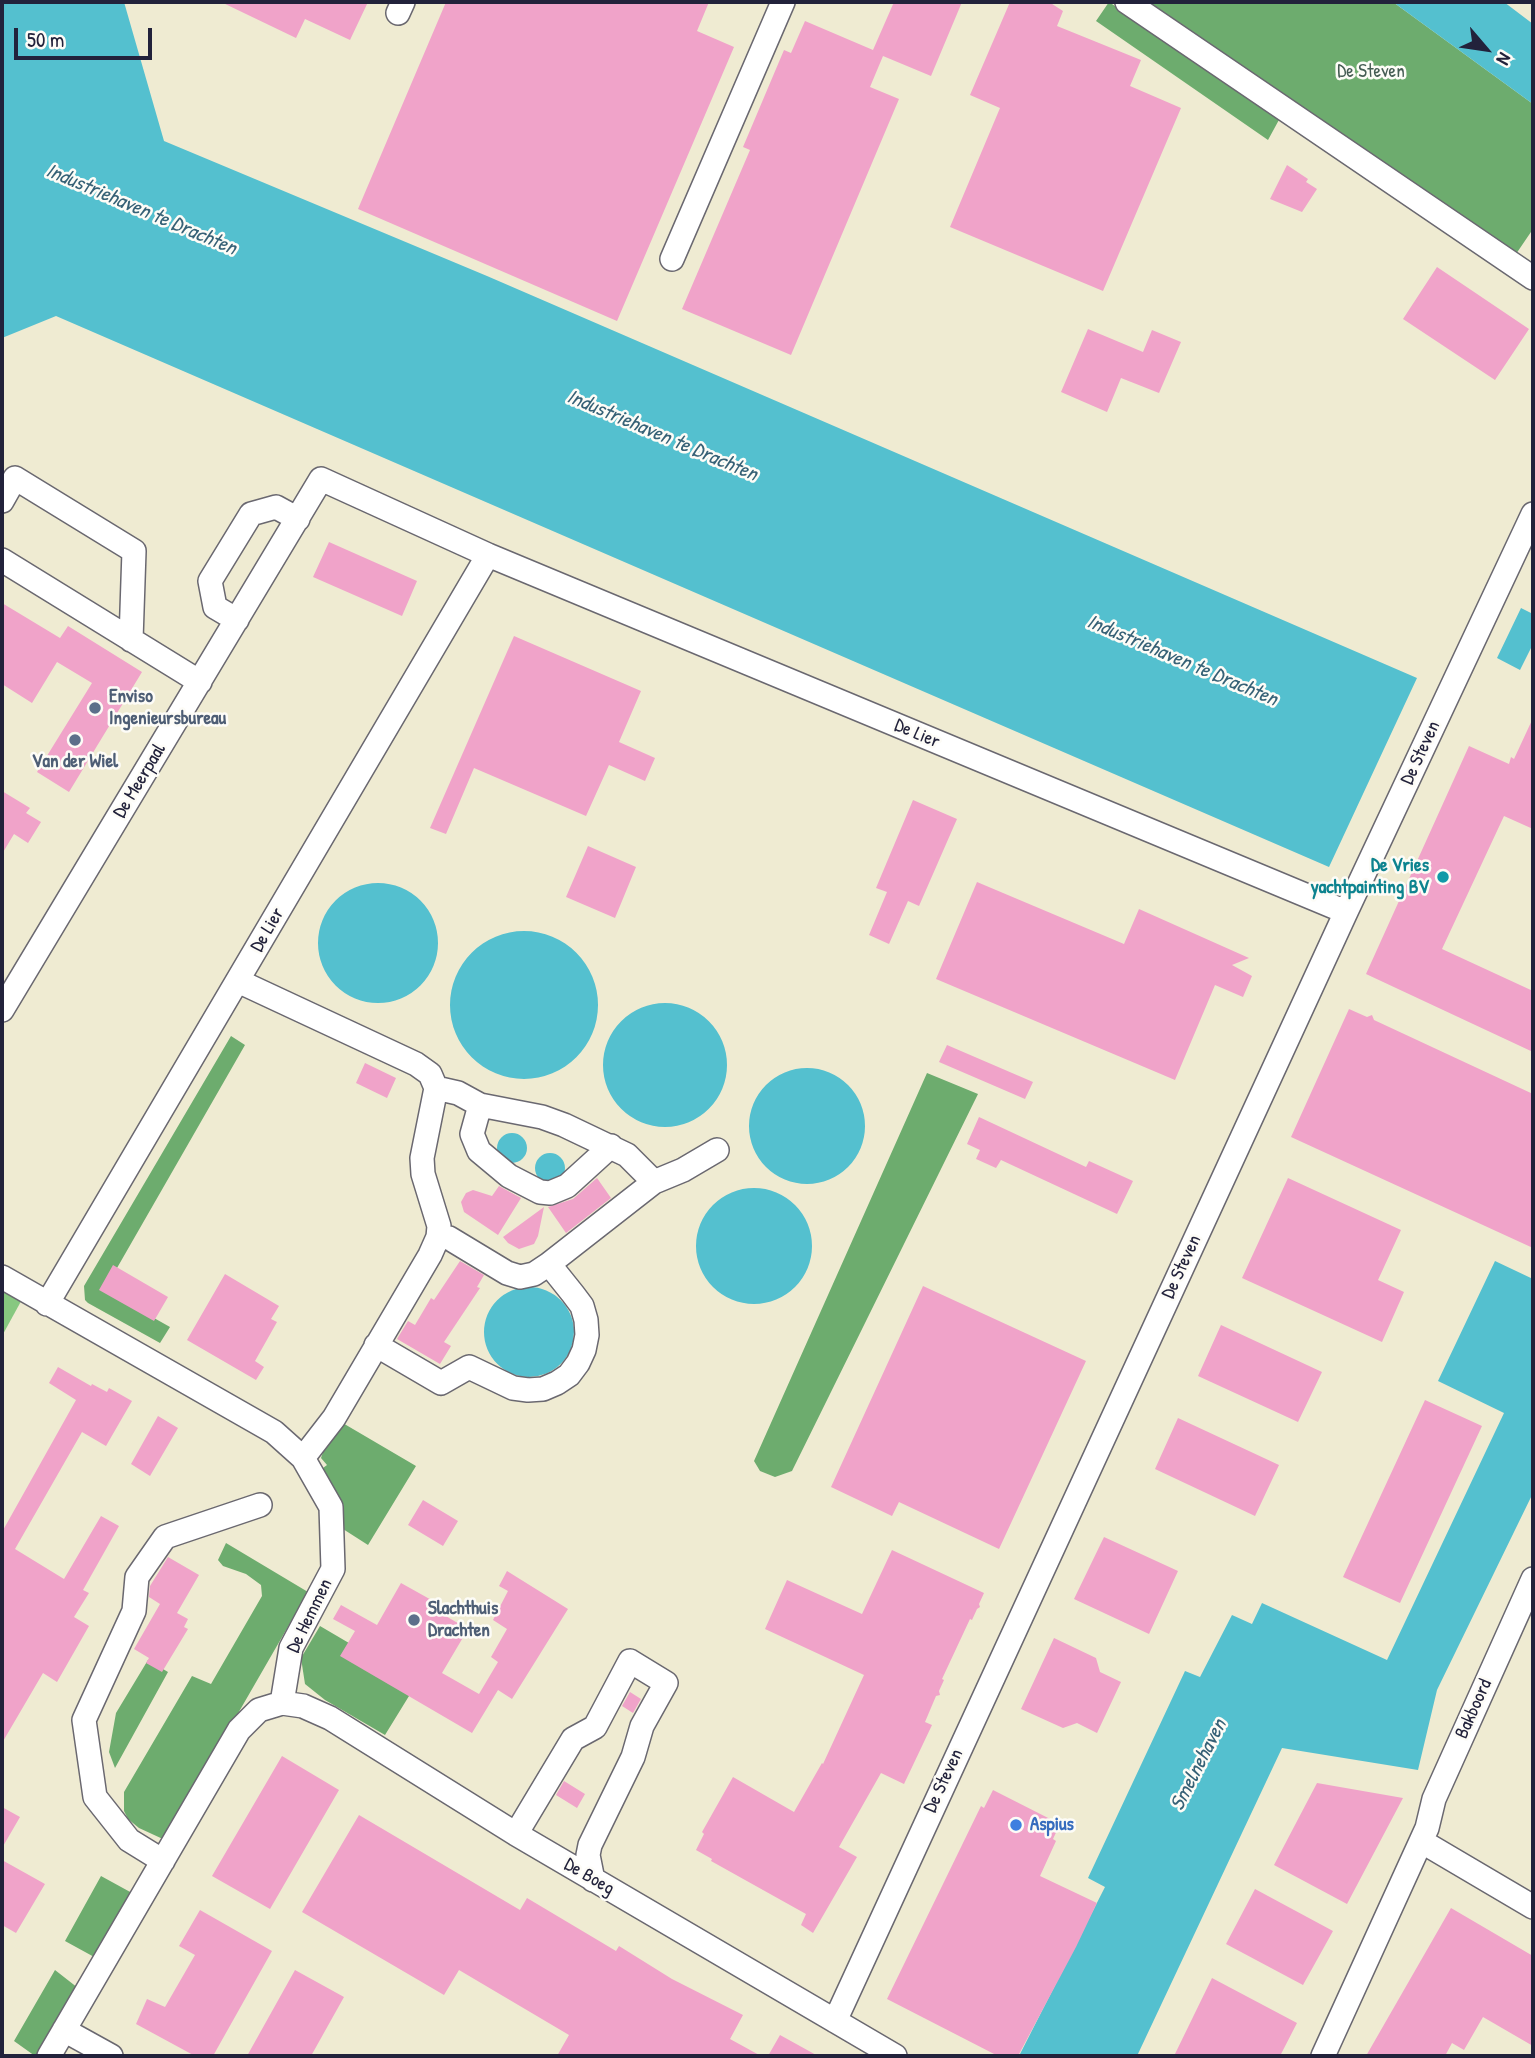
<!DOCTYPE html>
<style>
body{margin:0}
#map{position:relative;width:1535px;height:2058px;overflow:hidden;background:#efebd2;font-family:"Patrick Hand",sans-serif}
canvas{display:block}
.frame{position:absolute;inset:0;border:4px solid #22223b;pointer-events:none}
.north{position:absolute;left:1451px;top:14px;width:70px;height:70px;-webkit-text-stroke:5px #fdfcf7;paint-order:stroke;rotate:119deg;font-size:19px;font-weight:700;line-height:28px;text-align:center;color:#22223b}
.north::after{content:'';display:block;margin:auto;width:24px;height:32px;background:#22223b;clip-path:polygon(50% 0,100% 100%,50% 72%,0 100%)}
.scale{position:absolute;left:14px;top:28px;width:138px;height:32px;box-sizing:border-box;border:4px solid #22223b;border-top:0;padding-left:9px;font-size:21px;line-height:24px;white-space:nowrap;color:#22223b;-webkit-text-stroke:5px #fdfcf7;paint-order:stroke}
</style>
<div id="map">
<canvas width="1535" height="2058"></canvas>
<div class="frame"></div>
<div class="north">N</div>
<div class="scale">50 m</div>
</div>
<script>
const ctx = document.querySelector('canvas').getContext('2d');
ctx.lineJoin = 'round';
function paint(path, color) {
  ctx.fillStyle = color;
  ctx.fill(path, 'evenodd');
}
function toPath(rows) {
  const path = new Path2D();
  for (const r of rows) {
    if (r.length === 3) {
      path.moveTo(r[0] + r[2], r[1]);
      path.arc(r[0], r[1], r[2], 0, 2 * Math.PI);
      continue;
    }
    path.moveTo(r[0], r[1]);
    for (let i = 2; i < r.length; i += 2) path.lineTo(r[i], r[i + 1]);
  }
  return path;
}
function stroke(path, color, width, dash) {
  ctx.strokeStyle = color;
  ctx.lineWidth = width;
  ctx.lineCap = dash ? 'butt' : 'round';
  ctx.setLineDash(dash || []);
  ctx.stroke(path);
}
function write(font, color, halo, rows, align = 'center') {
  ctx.font = font + ' "Patrick Hand",sans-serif';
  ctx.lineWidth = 5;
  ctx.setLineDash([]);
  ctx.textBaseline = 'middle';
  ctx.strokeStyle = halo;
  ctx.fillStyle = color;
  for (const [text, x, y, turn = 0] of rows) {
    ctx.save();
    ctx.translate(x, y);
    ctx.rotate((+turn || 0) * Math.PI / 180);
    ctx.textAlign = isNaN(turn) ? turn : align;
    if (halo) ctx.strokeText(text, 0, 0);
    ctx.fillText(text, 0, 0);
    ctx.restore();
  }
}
const green = toPath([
 [2,1281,25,1294,2,1336]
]);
const forest = toPath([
 [1109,2,1280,118,1268,140,1096,21],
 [1144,2,1393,2,1533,104,1533,229,1516,254],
 [231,1036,245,1045,117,1268,115,1296,170,1327,160,1343,88,1303,85,1300,84,1286],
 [927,1073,978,1094,792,1471,775,1477,760,1471,754,1461],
 [341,1422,416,1466,368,1545,343,1529,335,1490,323,1468,327,1465,321,1458,324,1449],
 [226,1543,308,1592,165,1840,139,1828,128,1819,124,1811,124,1792,192,1676,211,1684,262,1596,261,1585,246,1574,223,1566,218,1560],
 [320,1626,417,1683,385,1735,325,1700,305,1684,301,1658],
 [148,1660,168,1672,115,1768,109,1752,116,1713],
 [101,1876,132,1893,96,1958,65,1941],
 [55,1970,78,1988,38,2056,35,2056,14,2041]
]);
const water = toPath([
 [2,2,124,2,164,141,487,276,1417,678,1329,867,56,316,2,338],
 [1393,2,1504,2,1533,24,1533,104],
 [1521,608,1533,614,1533,644,1520,670,1497,658],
 [378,943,60],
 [524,1005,74],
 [665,1065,62],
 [807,1126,58],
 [512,1148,15],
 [550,1168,15],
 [754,1246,58],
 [1495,1261,1533,1279,1533,1493,1437,1690,1418,1770,1282,1748,1137,2056,1019,2056,1105,1887,1088,1878,1185,1671,1200,1677,1232,1615,1252,1624,1262,1603,1387,1660,1504,1413,1438,1381],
 [529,1332,45]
]);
const building = toPath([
 [221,2,368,2,350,40,305,19,296,38],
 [446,2,709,2,697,31,734,47,617,321,358,209],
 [894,2,962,2,931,76,883,56,870,87,899,99,791,355,682,309,750,150,743,147,784,50,791,53,805,21,873,50],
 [1010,2,1049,2,1063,11,1057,26,1141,60,1130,86,1181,108,1103,291,950,227,1000,108,970,95],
 [1287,165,1308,179,1306,182,1317,189,1302,212,1270,199],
 [1437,267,1529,329,1495,380,1403,319],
 [1088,329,1143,352,1152,330,1181,342,1159,393,1121,378,1107,412,1061,392],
 [329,542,417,581,402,616,313,577],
 [2,603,60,638,68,626,142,672,69,792,37,772,92,683,57,662,32,703,2,684],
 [514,636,641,691,619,742,655,758,645,781,609,765,586,816,474,768,446,834,430,828],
 [1533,718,1533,829,1504,816,1442,949,1533,991,1533,1052,1366,974,1469,746,1509,764,1511,757,1514,759],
 [2,791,30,808,26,813,41,822,28,843,14,834,2,854],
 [913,800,957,819,919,906,908,901,889,944,869,935,887,892,876,888],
 [588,846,636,867,615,918,566,897],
 [977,882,1124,944,1139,909,1249,958,1232,965,1252,976,1243,997,1215,985,1175,1080,936,979],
 [1349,1009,1367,1017,1372,1015,1374,1020,1533,1094,1533,1248,1291,1137],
 [947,1045,1033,1082,1025,1099,939,1062],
 [365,1063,396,1078,387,1098,356,1083],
 [979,1117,1086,1167,1089,1161,1133,1181,1117,1214,1001,1160,996,1168,976,1159,980,1150,967,1144],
 [597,1178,611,1198,566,1233,548,1207,573,1199],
 [1288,1178,1401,1230,1378,1280,1404,1292,1382,1342,1242,1278],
 [499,1186,521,1198,498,1235,464,1212,461,1202,466,1193,473,1190,492,1196],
 [544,1207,538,1236,534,1244,519,1249,508,1243,503,1237],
 [460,1261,484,1275,477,1287,480,1288,444,1342,451,1346,440,1364,397,1339,408,1321,415,1325,431,1298,434,1300],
 [113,1265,168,1297,154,1321,99,1290],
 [225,1274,279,1306,271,1319,277,1322,255,1361,264,1367,256,1380,187,1340],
 [923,1286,1086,1361,999,1549,899,1502,892,1516,831,1487],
 [1221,1325,1322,1372,1298,1422,1198,1376],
 [58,1367,91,1386,92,1384,107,1392,109,1388,132,1401,106,1446,82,1432,15,1549,64,1579,101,1516,119,1526,83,1590,89,1593,74,1617,89,1626,57,1682,43,1673,2,1743,2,1532,76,1400,49,1383],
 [1425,1400,1482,1426,1400,1603,1343,1577],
 [158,1416,178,1428,150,1476,131,1464],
 [1178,1418,1279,1465,1255,1516,1155,1469],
 [423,1500,458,1521,443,1546,408,1525],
 [1104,1537,1178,1571,1149,1634,1074,1599],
 [892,1550,984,1593,979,1604,980,1607,977,1609,972,1620,970,1619,942,1679,944,1680,939,1691,940,1695,936,1696,925,1722,932,1725,904,1784,881,1773,839,1847,857,1857,813,1933,801,1925,806,1914,711,1861,712,1859,696,1850,704,1834,702,1832,733,1777,794,1812,822,1763,823,1764,864,1675,765,1629,787,1580,862,1614],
 [168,1557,199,1575,177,1613,188,1619,184,1627,188,1629,162,1672,146,1663,149,1658,134,1649,160,1604,149,1597,150,1586],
 [507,1571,568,1609,512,1699,498,1690,472,1733,340,1656,355,1631,333,1619,341,1605,377,1625,401,1583,435,1602,432,1608,468,1629,442,1673,479,1694,498,1662,491,1657,507,1629,493,1620,508,1591,499,1586],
 [1054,1638,1096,1658,1100,1672,1121,1682,1097,1733,1077,1723,1063,1728,1021,1709],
 [630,1692,641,1699,633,1713,622,1706],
 [282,1756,339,1790,270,1909,212,1876],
 [564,1781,585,1794,577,1808,556,1795],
 [1317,1783,1403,1798,1347,1904,1274,1865],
 [993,1790,1060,1824,1053,1839,1056,1841,1040,1876,1097,1903,1076,1947,1018,2056,998,2056,887,1999,981,1806,984,1808],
 [2,1807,20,1817,2,1848],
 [359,1815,520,1910,527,1898,616,1951,619,1946,672,1979,743,2015,730,2039,761,2056,557,2056,569,2035,459,1970,444,1995,302,1912],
 [2,1860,45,1884,16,1933,2,1925],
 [1255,1889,1333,1931,1303,1985,1226,1944],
 [1451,1908,1533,1956,1533,2046,1483,2017,1464,2050,1452,2043,1445,2056,1366,2056],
 [200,1910,272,1951,213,2056,195,2056,136,2024,147,1999,165,2007,195,1955,179,1946],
 [295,1970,344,1997,311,2056,247,2056],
 [1212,1978,1297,2023,1280,2056,1174,2056],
 [780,2035,818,2056,768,2056]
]);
const minor = toPath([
 [1127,2,1533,278],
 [398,13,403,2],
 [672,259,783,2],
 [2,501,15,478,134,551,131,640],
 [2,560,200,682],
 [237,620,215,607,210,581,251,514,276,507,298,519],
 [238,981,416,1064,430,1074,436,1088,422,1158,423,1174,439,1226,438,1237,430,1255,334,1418,303,1458],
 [2,1010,321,479,488,555,1346,912],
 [436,1088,458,1093,480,1105,542,1117,564,1125,627,1155,654,1182],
 [480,1105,472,1134,479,1151,509,1176,540,1192,550,1193,567,1186,611,1146],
 [549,1264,654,1182,683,1170,717,1150],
 [2,1277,274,1432,303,1458,331,1507,333,1569,291,1648,282,1703,259,1710,239,1730,49,2056],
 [47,1304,488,555],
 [376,1345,441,1383,469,1367,513,1388,528,1390,543,1389,557,1383,569,1375,578,1363,584,1350,587,1335,586,1320,582,1306,573,1294,549,1264,534,1274,520,1277,507,1273,449,1238,438,1237],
 [282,1703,303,1706,330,1718,516,1834,895,2056],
 [516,1834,573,1739,595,1727,630,1661,666,1683,642,1726,633,1757,590,1845,588,1855,593,1880],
 [1421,1841,1533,1907],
 [163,1861,129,1840,95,1797,84,1720,134,1611,137,1577,165,1537,260,1505],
 [835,2021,1346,912,1533,514],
 [64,2030,111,2056],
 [1323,2056,1427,1828,1434,1799,1533,1579]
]);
const markers = [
 [95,708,7,"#5c6f8a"],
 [75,740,7,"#5c6f8a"],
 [1443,877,7,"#0f9aa8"],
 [414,1620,7,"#5c6f8a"],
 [1016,1825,7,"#3f7fe0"]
];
const parkNames = [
 ["De Steven",1371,72]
];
const serviceNames = [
 ["Enviso",109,697],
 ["Ingenieursbureau",109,719],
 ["Van der Wiel",75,762,"center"],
 ["Slachthuis",428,1609],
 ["Drachten",428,1631]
];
const streetNames = [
 ["De Lier",917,734,23],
 ["De Steven",1421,753,-65],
 ["De Meerpaal",140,781,-59],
 ["De Lier",268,930,-60],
 ["De Steven",1182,1267,-65],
 ["De Hemmen",310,1616,-64],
 ["Bakboord",1474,1709,-66],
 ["De Steven",944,1781,-65],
 ["De Boeg",589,1877,30]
];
const cultureNames = [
 ["De Vries",1429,866],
 ["yachtpainting BV",1429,888]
];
const shopNames = [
 ["Aspius",1030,1825]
];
const waterNames = [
 ["Industriehaven te Drachten",141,210,23],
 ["Industriehaven te Drachten",662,436,23],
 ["Industriehaven te Drachten",1182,661,23],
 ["Smelnehaven",1199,1765,-63]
];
paint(green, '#87c880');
paint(forest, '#6dac6e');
paint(water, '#54c0cf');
paint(building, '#f0a3c9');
stroke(minor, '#6a6870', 26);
stroke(minor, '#fff', 23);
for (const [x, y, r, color] of markers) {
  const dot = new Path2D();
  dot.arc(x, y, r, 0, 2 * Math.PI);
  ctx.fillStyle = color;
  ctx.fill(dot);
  stroke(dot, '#fdfcf7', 2.5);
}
write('19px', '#455c53', '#fdfcf7', parkNames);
write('bold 19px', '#4e5e75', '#fdfcf7', serviceNames, 'left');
write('19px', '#22223b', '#fdfcf7', streetNames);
write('bold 19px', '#0d838f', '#fdfcf7', cultureNames, 'right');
write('bold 19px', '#366cbe', '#fdfcf7', shopNames, 'left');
write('italic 21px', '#366176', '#fdfcf7', waterNames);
</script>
